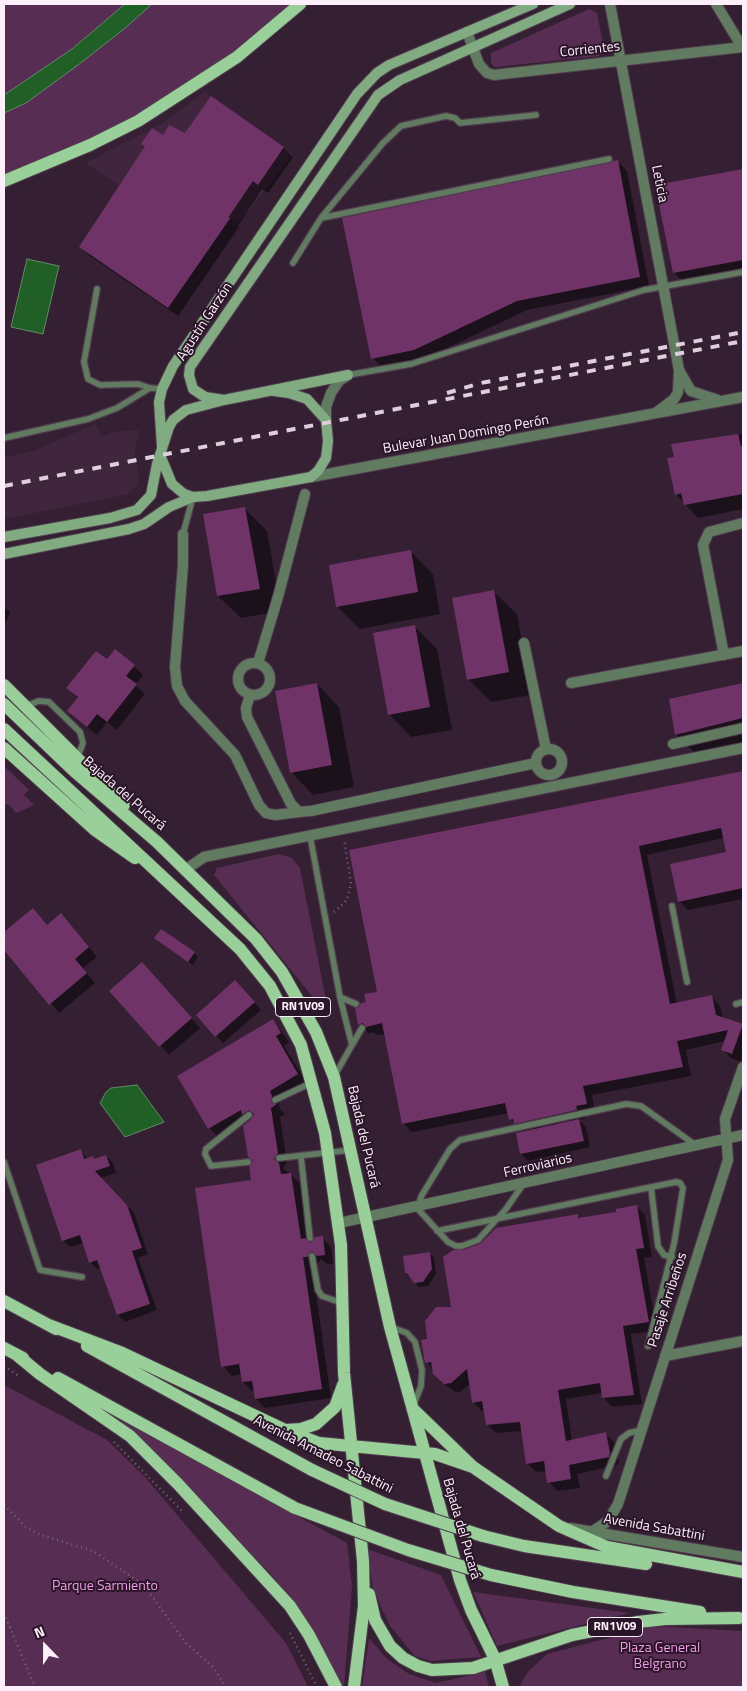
<!DOCTYPE html>
<meta charset="utf-8">
<style>
body{margin:0}
#map{position:relative;width:747px;height:1691px;overflow:hidden;background:#342032;font-family:"Titillium Web",sans-serif}
canvas{display:block}
.frame{position:absolute;inset:0;border:5px solid #fef0fb;pointer-events:none}
.north{position:absolute;left:20px;top:1621px;width:50px;height:50px;-webkit-text-stroke:4px #2a1628;paint-order:stroke;rotate:338deg;font-size:14px;font-weight:700;line-height:20px;text-align:center;color:#fef0fb}
.north::after{content:'';display:block;margin:auto;width:18px;height:22px;background:#fef0fb;clip-path:polygon(50% 0,100% 100%,50% 72%,0 100%)}
</style>
<div id="map">
<canvas width="747" height="1691"></canvas>
<div class="frame"></div>
<div class="north">N</div>
</div>
<script>
const ctx = document.querySelector('canvas').getContext('2d');
ctx.lineJoin = 'round';
function paint(path, color) {
  ctx.fillStyle = color;
  ctx.fill(path, 'evenodd');
}
function toPath(rows) {
  const path = new Path2D();
  for (const r of rows) {
    if (r.length === 3) {
      path.moveTo(r[0] + r[2], r[1]);
      path.arc(r[0], r[1], r[2], 0, 2 * Math.PI);
      continue;
    }
    path.moveTo(r[0], r[1]);
    for (let i = 2; i < r.length; i += 2) path.lineTo(r[i], r[i + 1]);
  }
  return path;
}
function stroke(path, color, width, dash) {
  ctx.strokeStyle = color;
  ctx.lineWidth = width;
  ctx.lineCap = dash ? 'butt' : 'round';
  ctx.setLineDash(dash || []);
  ctx.stroke(path);
}
function write(font, color, halo, rows, align = 'center') {
  ctx.font = font + ' "Titillium Web",sans-serif';
  ctx.lineWidth = 4;
  ctx.setLineDash([]);
  ctx.textBaseline = 'middle';
  ctx.strokeStyle = halo;
  ctx.fillStyle = color;
  for (const [text, x, y, turn = 0] of rows) {
    ctx.save();
    ctx.translate(x, y);
    ctx.rotate((+turn || 0) * Math.PI / 180);
    ctx.textAlign = isNaN(turn) ? turn : align;
    if (halo) ctx.strokeText(text, 0, 0);
    ctx.fillText(text, 0, 0);
    ctx.restore();
  }
}
const built = toPath([
 [205,92,293,154,238,224,136,160,119,185,85,163,160,125],
 [95,424,101,437,113,432,139,430,134,454,139,476,137,485,129,494,4,519,4,458,36,450]
]);
const green = toPath([
 [4,4,125,4,72,49,4,95],
 [152,4,300,4,170,102,4,181,4,113,26,103,124,29],
 [589,9,597,13,604,48,599,56,495,67,491,63,491,53],
 [4,766,29,790,24,795,34,805,16,813,9,805,4,804],
 [279,854,292,858,300,868,328,1010,321,1012,312,996,214,875,217,868],
 [4,1385,107,1440,144,1476,286,1643,308,1687,4,1687],
 [120,1420,347,1543,352,1585,344,1687,316,1636,295,1603,268,1571],
 [367,1549,441,1575,481,1657,431,1661,415,1656,390,1626,382,1609,373,1588],
 [473,1592,630,1613,497,1646],
 [655,1626,743,1631,743,1687,519,1687,528,1672,547,1654],
 [369,1638,386,1658,409,1674,436,1683,485,1672,489,1687,362,1687]
]);
const water = toPath([
 [125,4,152,4,124,29,78,65,26,103,4,113,4,95,72,49,125,4],
 [27,259,59,266,43,334,11,327,27,259],
 [137,1085,164,1122,125,1137,100,1103,106,1092,111,1088,137,1085]
]);
const shadow = toPath([
 [211,98,284,148,293,157,268,193,262,189,238,226,239,227,178,316,90,256,81,247,163,137,185,135],
 [618,162,627,171,649,286,527,310,424,359,382,367,373,358],
 [743,170,743,270,683,282,674,272,657,186],
 [743,434,743,509,698,518,676,494,675,458,673,445],
 [244,508,267,531,281,611,241,618,218,596,204,515],
 [410,551,433,574,440,614,360,629,337,606],
 [494,592,517,614,531,695,491,702,468,679],
 [4,608,10,612,6,622,4,621],
 [415,627,437,649,452,730,411,737,389,714],
 [107,661,134,666,143,675,135,685,145,694,117,730,107,722,97,735,68,711,78,698,68,688],
 [317,684,339,707,354,787,313,795,291,772],
 [743,685,743,746,699,757,676,735,670,700],
 [743,772,743,899,688,910,679,901,728,853,724,838,647,855,677,1004,711,996,720,1006,723,1018,743,1026,741,1062,731,1058,722,1049,725,1041,686,1050,691,1076,592,1095,595,1113,585,1115,585,1119,579,1120,586,1127,590,1147,528,1161,521,1154,517,1134,524,1132,510,1119,509,1113,412,1132,403,1123,385,1034,377,1035,373,1032,369,1034,360,1024,356,1009,367,1003,630,797],
 [33,910,48,926,70,924,97,957,83,968,95,983,59,1013,4,948,4,934],
 [156,938,194,953,198,957,193,965],
 [151,973,200,1028,169,1055,111,992],
 [242,988,261,1010,223,1043,197,1015],
 [273,1020,289,1042,284,1046,307,1083,278,1101,280,1109,285,1114,280,1117,287,1163,283,1168,300,1183,308,1243,310,1244,322,1238,331,1247,333,1264,327,1264,321,1259,317,1265,312,1266,331,1398,265,1408,256,1399,255,1391,252,1391,243,1382,242,1374,232,1376,223,1366,252,1181,254,1162,250,1122,248,1120,219,1137,209,1128,178,1077],
 [80,1151,88,1159,93,1157,95,1160,106,1156,113,1163,116,1173,101,1178,134,1213,148,1254,138,1258,157,1310,125,1322,118,1315,101,1268,97,1269,90,1262,84,1243,70,1247,63,1240],
 [636,1206,645,1215,652,1257,644,1258,657,1331,631,1334,642,1404,612,1407,604,1398,603,1393,566,1399,572,1441,606,1434,615,1443,619,1462,617,1465,577,1474,580,1488,557,1491,549,1482,547,1471,536,1472,527,1463,522,1431,496,1433,487,1424,485,1411,482,1411,473,1402,471,1383,460,1392,455,1392,443,1383,427,1362,429,1340,453,1308,464,1252,577,1215,581,1219,618,1213],
 [429,1253,434,1257,436,1274,428,1286,419,1287,406,1273]
]);
const building = toPath([
 [211,96,284,147,258,185,253,181,228,218,231,217,168,308,79,247,145,146,141,144,152,128,163,135,169,125,185,133],
 [618,160,640,277,517,301,414,350,371,359,342,218],
 [743,169,743,260,673,273,655,185],
 [738,434,741,446,743,446,743,494,684,505,681,493,675,495,667,458,674,457,671,444],
 [245,507,260,589,217,596,203,514],
 [411,550,418,592,336,607,329,565],
 [494,590,509,672,467,680,452,598],
 [415,625,430,707,388,715,373,633],
 [115,649,135,665,126,676,137,684,107,722,97,714,87,727,67,711,78,697,66,688,96,651,107,659],
 [317,683,332,765,290,773,275,691],
 [743,683,743,718,675,735,669,699],
 [743,771,743,888,678,902,670,864,726,852,721,828,639,846,670,1004,712,995,716,1015,743,1024,732,1054,721,1050,728,1030,677,1041,683,1067,583,1086,587,1104,576,1106,577,1110,514,1124,513,1119,509,1120,505,1103,402,1124,382,1023,366,1027,363,1023,358,1025,355,1008,359,1007,361,1003,366,1002,364,994,377,992,349,850],
 [33,908,47,925,61,913,89,947,75,959,87,973,49,1005,4,950,4,932],
 [161,929,195,952,188,962,154,938],
 [142,962,192,1018,159,1047,109,991],
 [235,980,255,1002,215,1037,196,1015],
 [273,1019,281,1033,276,1036,298,1074,270,1091,272,1096,271,1102,277,1104,271,1108,278,1153,274,1159,279,1163,281,1174,291,1173,301,1239,305,1238,310,1243,315,1237,323,1236,325,1255,317,1256,312,1251,307,1257,303,1257,322,1389,255,1399,252,1381,242,1382,239,1364,221,1367,195,1188,251,1180,249,1166,253,1161,248,1157,243,1126,252,1118,254,1114,249,1110,242,1115,241,1110,208,1129,177,1076],
 [579,1119,584,1141,520,1154,516,1133],
 [81,1149,84,1159,93,1156,94,1159,106,1155,110,1166,95,1171,127,1205,142,1248,132,1251,150,1304,117,1315,97,1260,89,1263,80,1235,62,1241,36,1165],
 [637,1205,644,1248,636,1249,649,1322,623,1326,634,1395,602,1398,600,1383,558,1390,566,1441,606,1432,610,1453,609,1457,569,1465,571,1479,547,1483,544,1461,526,1464,520,1422,486,1425,482,1401,472,1403,467,1369,451,1383,444,1384,433,1374,431,1362,425,1363,421,1340,427,1339,425,1321,436,1307,451,1307,443,1257,453,1250,463,1250,480,1244,496,1228,578,1214,578,1218,616,1212,616,1209],
 [430,1252,432,1269,423,1282,414,1283,407,1273,405,1273,403,1256]
]);
const path = toPath([
 [334,912,347,900,351,884,344,839],
 [4,1366,19,1376],
 [114,1442,184,1513],
 [4,1505,26,1527,41,1535,93,1551,138,1581,149,1592,185,1642,213,1667,226,1687],
 [4,1613,35,1687],
 [290,1633,317,1687]
]);
const lane = toPath([
 [321,218,383,143,401,126,446,116,455,118,460,123,536,115],
 [293,263,321,218,609,159],
 [97,289,84,362,88,379,100,385,138,384,150,388,162,389],
 [348,375,411,364,644,290,743,272],
 [4,438,88,419,117,408,150,388],
 [183,534,193,497],
 [26,706,39,701,49,702,80,732,83,743,78,756],
 [310,836,340,997,352,1045,335,1075],
 [672,906,687,982],
 [340,997,356,1004],
 [736,1004,743,1002],
 [352,1045,362,1028],
 [275,1100,311,1083],
 [301,1157,310,1238],
 [279,1158,351,1150],
 [4,1162,40,1270,82,1277],
 [248,1162,211,1166,205,1154,206,1149,249,1115],
 [524,1183,506,1209,478,1240,462,1246,456,1246,448,1242,417,1208,422,1195,450,1149,460,1140,626,1104,641,1106,694,1144],
 [651,1187,658,1246,664,1255,672,1257],
 [437,1231,676,1182,680,1183,683,1188,674,1244,648,1346],
 [312,1256,318,1290,322,1296,342,1303],
 [391,1327,407,1333,415,1342,422,1370,421,1386,414,1404],
 [606,1476,621,1439,629,1433,642,1430]
]);
const street = toPath([
 [610,4,679,370,678,392,674,399,657,412],
 [716,4,742,47],
 [467,32,479,64,487,73,494,75,743,47],
 [680,372,691,391,718,400],
 [326,420,326,407,331,393,339,381,348,375],
 [311,477,743,397],
 [183,534,183,565,175,667,177,686,185,701,235,755,259,805,266,813,275,815,299,812],
 [524,643,546,749],
 [724,655,703,545,709,532,743,523],
 [254,679,16],
 [258,663,278,597,305,494],
 [571,683,743,651],
 [250,695,246,708,247,717,291,804,299,812,311,811,536,763],
 [673,744,743,728],
 [549,762,13],
 [185,870,204,857,743,748],
 [339,1223,743,1135],
 [665,1356,743,1341],
 [570,1528,743,1557],
 [593,1531,608,1521,618,1504,728,1160,725,1119,743,1067]
]);
const secondary = toPath([
 [224,400,205,397,193,389,189,375,190,367,378,95,400,80,570,4],
 [162,447,159,402,162,389,173,366,357,94,377,73,389,65,533,4],
 [160,455,172,484,184,494,193,497],
 [4,537,110,518,137,510,151,495,157,464,169,427,173,420,186,410,224,400,348,375],
 [4,554,129,529,144,524,169,507,193,497,207,496,311,477,318,471,326,458,328,441,326,420,307,399,289,393,274,391]
]);
const primary = toPath([
 [4,181,90,145,138,121,237,57,300,4],
 [4,685,124,805],
 [4,704,74,771,157,842,256,939,282,972,316,1032,334,1077,390,1327,460,1580,471,1610,495,1659,503,1687],
 [4,729,240,949,270,986,301,1045,325,1133,341,1245,344,1373,363,1561,364,1606,354,1687],
 [4,748,95,830,135,858],
 [4,1301,56,1329],
 [49,1325,120,1352,285,1430,319,1443,435,1454,473,1467],
 [87,1346,312,1470],
 [4,1348,23,1358],
 [17,1355,40,1374,130,1436,178,1484,290,1606,309,1635,336,1687],
 [58,1378,295,1508],
 [414,1410,473,1467,559,1526,607,1547,743,1572],
 [286,1430,301,1429,316,1424,335,1407,343,1385],
 [483,1536,524,1546,646,1564],
 [491,1575,573,1592,700,1612],
 [369,1594,375,1620,390,1646,403,1658,418,1666,432,1670,473,1668,572,1635,638,1622,665,1619,739,1618]
]);
const rail = toPath([
 [447,393,481,383,743,332],
 [4,486,743,341]
]);
const primaryBridge = toPath([
 [312,1470,385,1504,483,1536],
 [295,1508,408,1550,491,1575]
]);
const shields = [
 [303,1007,55],
 [615,1627,55]
];
const shieldNames = [
 ["RN1V09",303,1007],
 ["RN1V09",615,1627]
];
const streetNames = [
 ["Corrientes",590,50,-6],
 ["Leticia",659,184,79],
 ["Agustín Garzón",205,322,-57],
 ["Bulevar Juan Domingo Perón",466,435,-10],
 ["Bajada del Pucará",124,794,41],
 ["Bajada del Pucará",363,1137,77],
 ["Ferroviarios",538,1166,-13],
 ["Pasaje Arribeños",668,1300,-72],
 ["Avenida Amadeo Sabattini",323,1455,27],
 ["Avenida Sabattini",654,1528,10],
 ["Bajada del Pucará",461,1529,74]
];
const parkNames = [
 ["Parque Sarmiento",105,1587],
 ["Plaza General",660,1649],
 ["Belgrano",660,1665]
];
paint(built, '#40263d');
paint(green, '#582d53');
paint(water, '#206026');
stroke(water, '#638b66', 1);
paint(shadow, '#0007');
paint(building, '#6f3368');
stroke(lane, '#503d4e', 8);
stroke(street, '#503d4e', 12);
stroke(secondary, '#503d4e', 12);
stroke(primary, '#503d4e', 14);
stroke(path, '#786675', 2.5, [1, 4]);
stroke(lane, '#617b61', 5.5);
stroke(street, '#617b61', 10);
stroke(secondary, '#81ab81', 10);
stroke(primary, '#99d09a', 12);
stroke(rail, '#decfdb', 4, [9, 9]);
stroke(primaryBridge, '#503d4e', 14, []);
stroke(primaryBridge, '#99d09a', 12);
for (const [x, y, w] of shields) {
  const box = new Path2D();
  box.roundRect(x - w / 2, y - 9.5, w, 19, 4);
  ctx.fillStyle = '#2a1628';
  ctx.fill(box);
  stroke(box, '#fef0fb', 1);
}
write('bold 12px', '#fef0fb', null, shieldNames);
write('14px', '#fef0fb', '#2a1628', streetNames);
write('14px', '#f29be7', '#2a1628', parkNames);
</script>
